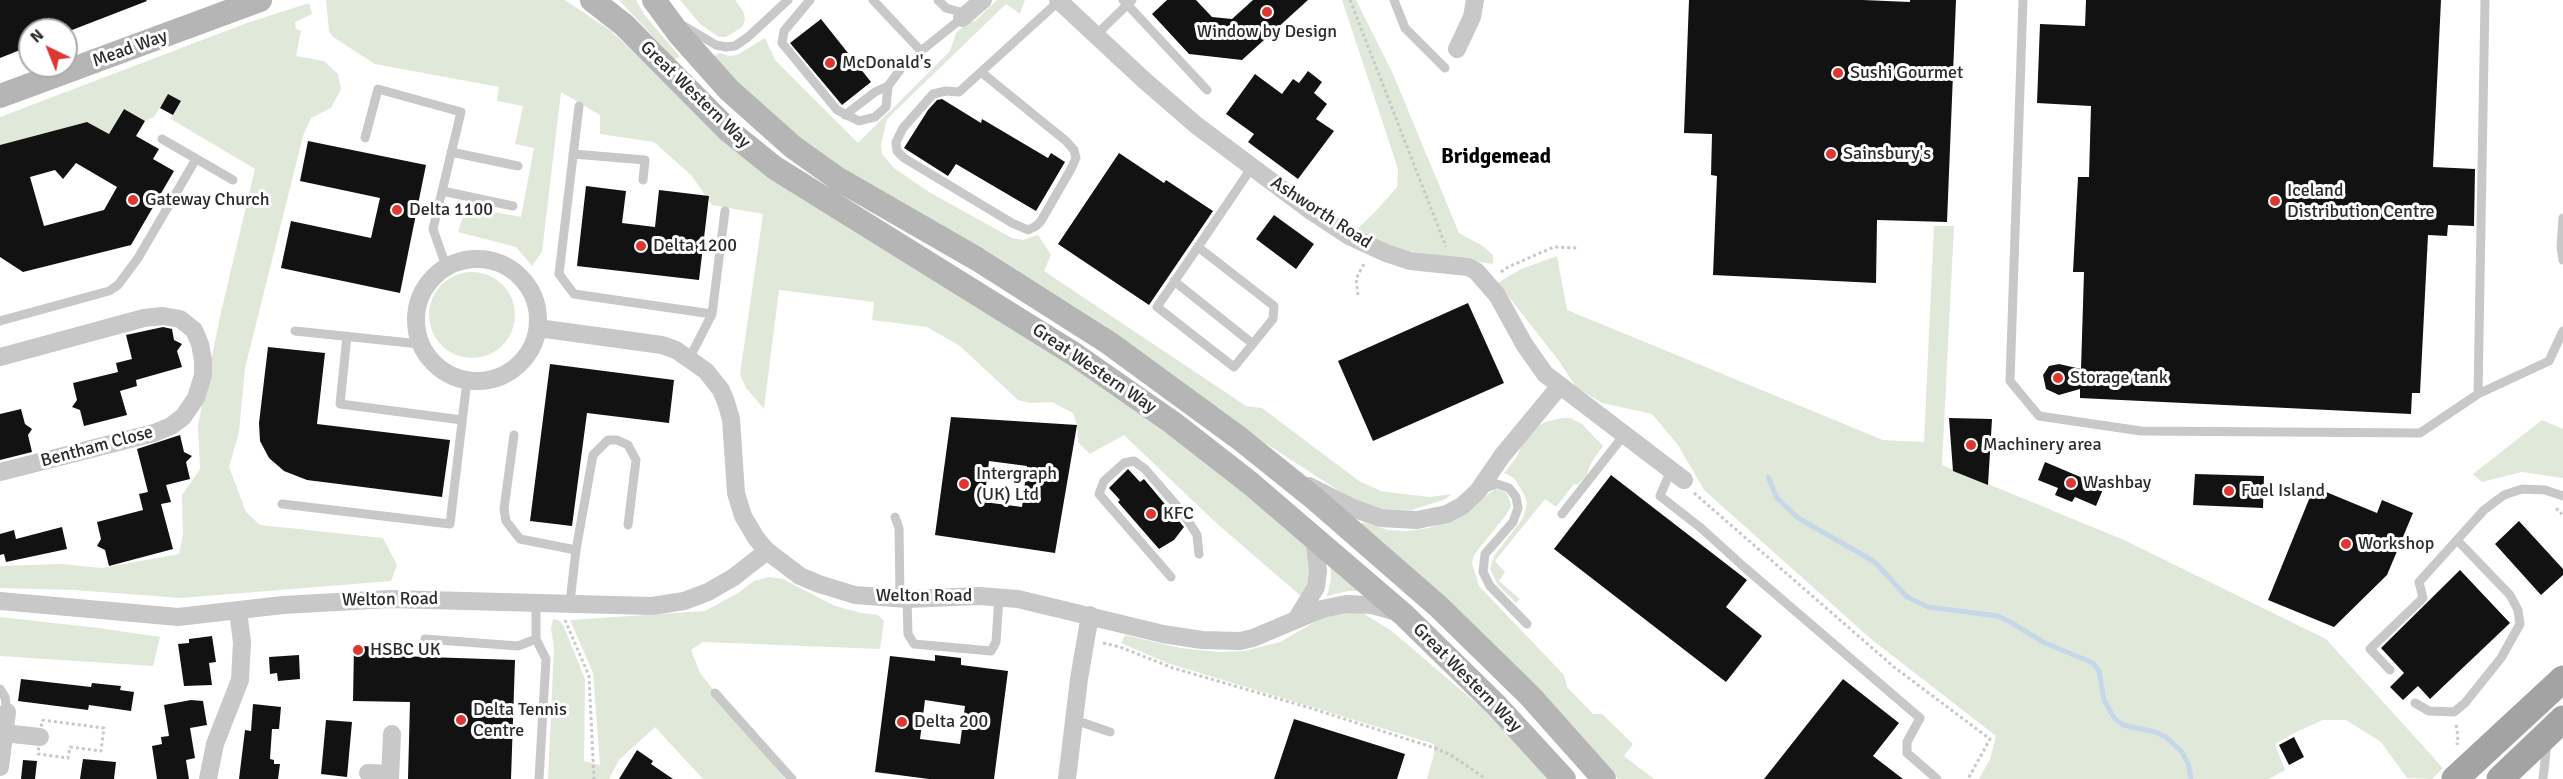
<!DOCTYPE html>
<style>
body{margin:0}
#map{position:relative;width:2563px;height:779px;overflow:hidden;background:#fff;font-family:Signika,sans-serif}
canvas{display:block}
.north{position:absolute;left:18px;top:18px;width:60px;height:60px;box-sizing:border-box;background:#fff;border:2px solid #aaa;border-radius:50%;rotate:317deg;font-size:16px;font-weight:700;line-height:24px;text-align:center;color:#2b2b2b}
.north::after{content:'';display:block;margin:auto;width:21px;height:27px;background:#de3631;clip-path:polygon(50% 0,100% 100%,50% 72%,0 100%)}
</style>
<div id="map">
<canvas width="2563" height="779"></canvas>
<div class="north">N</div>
</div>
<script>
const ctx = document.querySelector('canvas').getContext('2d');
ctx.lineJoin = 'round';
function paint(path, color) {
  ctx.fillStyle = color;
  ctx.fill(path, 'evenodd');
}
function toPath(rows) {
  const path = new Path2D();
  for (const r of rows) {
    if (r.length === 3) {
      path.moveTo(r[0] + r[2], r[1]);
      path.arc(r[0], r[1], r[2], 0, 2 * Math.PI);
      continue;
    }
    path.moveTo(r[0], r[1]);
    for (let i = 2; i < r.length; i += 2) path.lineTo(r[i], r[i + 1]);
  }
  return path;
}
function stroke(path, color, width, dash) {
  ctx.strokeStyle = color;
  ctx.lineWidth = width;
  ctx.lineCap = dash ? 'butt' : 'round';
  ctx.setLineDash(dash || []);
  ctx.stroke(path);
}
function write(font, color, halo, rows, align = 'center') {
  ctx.font = font + ' Signika,sans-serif';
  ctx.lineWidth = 6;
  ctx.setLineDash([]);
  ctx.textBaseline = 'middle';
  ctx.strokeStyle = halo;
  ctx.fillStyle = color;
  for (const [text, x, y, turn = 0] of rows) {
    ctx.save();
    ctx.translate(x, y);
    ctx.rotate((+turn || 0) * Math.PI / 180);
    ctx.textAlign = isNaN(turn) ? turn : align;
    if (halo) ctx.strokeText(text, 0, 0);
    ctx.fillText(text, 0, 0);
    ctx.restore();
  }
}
const green = toPath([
 [326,0,565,0,611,31,661,78,1085,373,1231,480,1306,545,1312,568,1303,598,1214,521,1124,435,1090,454,1078,442,1077,425,1073,413,1052,402,1031,403,1018,400,960,346,927,327,872,320,874,302,779,290,764,409,746,388,740,374,763,214,712,205,692,176,654,142,600,134,600,115,561,92,542,252,532,266,516,247,458,232,466,207,521,217,534,148,515,144,523,106,497,101,499,87,375,64,333,37,329,31],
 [619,0,636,0,644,14,680,57,674,59],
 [680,0,735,0,743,11,745,19,743,26,736,31,726,37,719,37,700,24],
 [997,0,1025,0,1020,14,1006,4,887,119,881,145,882,154,894,168,929,192,1012,238,1023,240,1038,235,1051,255,1044,271,1246,406,1262,408,1359,481,1381,491,1395,493,1430,497,1451,494,1446,499,1412,510,1375,509,1347,496,817,153,730,78,714,56,719,53,730,56,737,55,765,38,775,60,858,143,950,51,956,33,968,22,975,21],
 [1342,0,1356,0,1393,74,1459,233,1483,246,1493,255,1493,264,1388,248,1355,231,1374,213,1397,187,1398,169],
 [309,3,312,14,295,22,296,29,301,31,296,56,324,61,338,74,341,89,331,108,311,118,303,136,245,368,239,432,229,467,246,512,260,525,383,538,397,565,391,581,181,598,74,590,0,588,0,566,62,564,102,568,179,554,183,535,182,495,200,469,198,425,221,312,255,169,171,119,181,102,168,94,154,117,145,121,123,109,109,134,87,122,0,145,0,117,247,23],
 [1934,226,1954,226,1942,465,2124,540,2326,639,2443,768,2432,779,2407,778,2381,742,2346,720,2323,720,2296,732,2275,744,2285,770,2269,779,1979,779,1990,759,1996,736,1871,639,1704,490,1678,445,1652,414,1602,403,1576,387,1559,361,1498,283,1519,270,1557,256,1567,310,1883,440,1924,442],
 [472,315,43],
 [1563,418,1570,418,1582,424,1603,446,1591,463,1586,476,1577,485,1574,484,1556,507,1545,499,1495,561,1505,572,1499,581,1520,599,1516,603,1498,585,1490,569,1494,556,1523,518,1527,503,1525,496,1514,478,1504,473,1516,458,1523,443,1538,426,1545,422],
 [2542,420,2563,429,2563,478,2522,472,2482,482,2473,474],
 [1495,489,1505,492,1509,498,1511,506,1506,515,1474,555,1472,563,1479,586,1564,675,1567,687,1593,714,1602,714,1633,744,1624,756,1654,779,1618,779,1464,615,1361,524,1363,522,1388,530,1407,531,1429,528,1460,516],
 [1330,562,1363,591,1348,591,1327,596,1331,579],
 [769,577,783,579,835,606,862,613,878,615,884,621,880,649,703,642,691,650,700,673,785,779,703,779,655,727,619,760,609,779,548,779,554,648,551,629,553,619,560,621,564,627,585,679,584,761,600,765,593,673,570,620,705,611,738,593,754,581],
 [1360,611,1393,632,1482,708,1549,779,1427,779,1434,754,1434,744,1167,663,1121,643,1125,635,1180,648,1219,652,1244,651,1280,642,1327,615],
 [0,617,99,628,160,637,153,666,0,656]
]);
const stream = toPath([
 [1768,477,1777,498,1798,518,1875,562,1906,596,1913,600,1928,607,1998,616,2012,623,2043,642,2093,663,2099,671,2104,700,2115,719,2123,725,2155,732,2166,737,2181,751,2188,763,2191,779]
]);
const building = toPath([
 [0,0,146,0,147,1,72,30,30,30,30,46,0,58],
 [1167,0,1196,0,1212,17,1232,19,1253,0,1308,0,1242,60,1189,54,1152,14],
 [1689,0,1863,0,1910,2,1910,0,1956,0,1947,222,1877,220,1876,283,1713,275,1717,176,1711,175,1712,134,1684,133],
 [2086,0,2441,0,2433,167,2475,169,2474,226,2448,225,2447,236,2428,235,2420,393,2412,393,2411,414,2080,398,2080,389,2059,395,2046,389,2043,375,2049,366,2059,364,2081,369,2084,272,2073,272,2078,177,2089,177,2091,106,2037,103,2040,24,2085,26],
 [821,19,871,82,842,105,790,43],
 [1308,71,1322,82,1314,93,1327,104,1316,119,1334,131,1298,179,1248,142,1254,134,1226,114,1255,74,1282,94,1293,79,1299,83],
 [168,94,181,101,173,115,160,108],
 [942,99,981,123,982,119,1048,158,1051,153,1065,162,1036,211,956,164,948,176,904,148,928,110,937,100],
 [124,109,145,121,136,136,159,149,153,159,174,171,131,245,23,272,0,257,0,145,87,122,109,134],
 [76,163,117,187,104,210,44,226,30,177,55,170,63,179],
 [308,141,426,165,400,293,281,268,291,221,371,238,380,198,300,181],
 [1119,153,1164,183,1166,180,1213,211,1149,305,1058,244],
 [586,186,626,191,622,223,655,227,659,190,709,196,699,280,577,266],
 [1274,215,1314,244,1296,269,1256,239],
 [1468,303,1504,383,1373,441,1338,361],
 [163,327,172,329,174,340,182,344,177,351,182,367,136,380,137,386,120,391,127,415,84,426,80,410,72,407,77,400,73,383,118,372,116,363,132,359,126,335],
 [268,347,325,353,317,424,450,440,442,497,307,480,284,471,269,458,260,441,259,423],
 [550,364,674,380,669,423,587,413,572,526,530,521],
 [21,409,25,424,32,429,28,435,32,452,0,460,0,414],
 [951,417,1077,425,1055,553,935,535],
 [989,461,1027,466,1022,507,984,502],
 [1949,418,1992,419,1988,485,1953,471],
 [180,435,184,452,192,456,186,462,190,479,166,485,171,502,161,504,173,549,109,566,105,550,97,546,101,539,97,522,143,510,139,494,148,492,137,449],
 [2045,462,2104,487,2096,506,2075,497,2072,502,2055,495,2058,488,2038,480],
 [1128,469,1140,482,1144,479,1184,527,1174,540,1159,549,1118,502,1120,500,1109,488],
 [2195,474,2264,476,2263,508,2193,505],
 [1611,475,1747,580,1726,607,1762,636,1726,682,1554,549],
 [2314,487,2377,513,2382,500,2413,513,2387,575,2334,627,2268,600],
 [2519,521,2563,569,2563,575,2541,595,2495,544],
 [62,527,67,549,6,562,4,554,0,555,0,534,14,530,16,539],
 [2460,570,2510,623,2430,699,2418,686,2403,700,2390,687,2404,673,2381,648],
 [212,636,216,662,209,663,212,685,184,686,178,644,189,643,189,639],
 [354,646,399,647,399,656,515,660,511,779,408,779,410,702,353,701],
 [299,655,300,679,278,681,277,673,270,674,269,657],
 [935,655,961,658,961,665,1008,671,994,779,929,779,875,772,890,656,935,661],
 [925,700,965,706,960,744,920,739],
 [21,679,91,687,92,683,121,686,120,690,134,692,131,711,89,705,88,710,18,701],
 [1843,679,1899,723,1873,756,1903,779,1764,779],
 [191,700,203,701,207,725,190,728,195,758,186,760,189,779,157,779,152,746,162,744,161,737,169,736,164,705],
 [253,704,281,707,279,729,272,729,270,759,274,760,274,764,280,764,278,779,239,779,245,730,251,731],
 [1294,719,1405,754,1397,779,1274,779],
 [326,720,352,722,347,777,321,774],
 [2294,737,2304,757,2289,765,2279,745],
 [637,750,653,761,651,764,673,779,619,779],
 [83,759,116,762,114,779,80,779],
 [23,760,37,761,35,779,21,779]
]);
const path = toPath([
 [1350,0,1446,247],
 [1501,272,1508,267,1554,247,1578,248],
 [1358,295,1356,279,1364,264],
 [1694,493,1894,667,1990,739,1968,779],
 [2558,508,2557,510,2563,515],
 [565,620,589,676,594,779],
 [1103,643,1120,647,1173,668,1307,707,1435,748,1451,755,1486,779],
 [42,720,104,728,101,751,70,747,68,758,38,754,42,720],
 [2456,725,2458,736,2457,745]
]);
const service = toPath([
 [810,0,784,31,782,43,837,110,859,121,875,117,886,107,888,86,900,70],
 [873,0,921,51,962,18],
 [938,0,946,8,967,14],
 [1123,0,1207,90],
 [1394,0,1405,28,1445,68],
 [2023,0,2010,381,2039,416,2141,431,2420,433,2478,394,2549,361,2563,331],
 [684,26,716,45,726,47,735,46,748,37,788,0],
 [1095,36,1132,0],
 [981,72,1066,141,1074,150,1076,158,1071,169,1041,221,1036,226,1028,230,1012,223,904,158,897,151,896,142,903,128,933,94,946,91,959,92,1059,1],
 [579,106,559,274,574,294,712,314],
 [845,115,875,92,888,86],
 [365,138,378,89,461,112,433,229,446,266],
 [162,139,233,180],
 [451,152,518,166],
 [573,154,645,160,643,180],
 [442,191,513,206],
 [2563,218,2561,247,2563,260],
 [1198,247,1274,306,1273,319,1234,367,1157,307,1198,247],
 [1198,247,1252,167],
 [1174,281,1253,344],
 [0,321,109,291,118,285,138,258,196,159],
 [295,331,420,344],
 [347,336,340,404,462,420],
 [689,359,712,314,725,211],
 [2478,394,2485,0],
 [514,435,504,509,506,521,520,539,576,550],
 [1671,470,1660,496,1701,528,1744,567,1920,718,1907,742,1907,753,1937,779],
 [1485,488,1497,484,1509,488,1516,497,1518,508,1513,522,1485,554,1483,572,1490,586,1527,624],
 [282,504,450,524,467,380],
 [1562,514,1624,435],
 [895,517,899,528,900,599],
 [1171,577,1099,494,1104,481,1124,463,1134,461,1145,469,1183,513,1197,535,1199,554],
 [907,599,908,634,914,644,991,651,996,642,999,597],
 [536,601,536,639,546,659,539,779],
 [570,602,576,550,593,455,608,440,617,440,628,445,636,460,628,525],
 [425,639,518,646,536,639],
 [2390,670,2370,649,2423,598,2419,582,2484,510,2504,495,2522,489,2545,490,2563,496],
 [0,689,5,697,7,712],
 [715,693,792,779],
 [2415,703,2429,711,2454,712,2465,703,2501,658,2520,624,2518,610,2510,595,2458,541],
 [1075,720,1110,732],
 [2543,779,2547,742]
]);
const minor = toPath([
 [1058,0,1144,80,1196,125,1311,211,1349,236,1386,253,1410,261,1468,267,1476,271,1497,295,1524,344,1545,374,1684,480],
 [962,18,983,0],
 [1457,49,1472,17,1475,0],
 [477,320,61],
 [538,328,662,345,676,350,706,371,721,390,726,402,731,419,736,493,743,516,756,538,767,551],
 [0,357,144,318,163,316,180,319,194,330,200,344,203,360,203,375,196,398,183,417,171,426,154,433,0,472],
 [1309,486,1353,508,1380,518,1417,520,1447,514,1462,506,1478,491,1502,456,1559,387],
 [0,601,178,617,283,605,390,599,652,606,684,601,708,592,734,577,767,551,800,576,819,584,855,595,907,599,979,596,1018,599,1163,634,1202,640,1240,641,1253,638,1322,609,1346,604,1372,605,1397,612],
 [1296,620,1316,587,1318,571,1314,536],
 [4,733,40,737],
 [0,767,7,712],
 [368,773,390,774],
 [208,779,215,744,240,680,242,642,238,611],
 [390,779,392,734],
 [1067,779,1079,679,1090,615]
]);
const secondary = toPath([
 [592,0,624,25,729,131,775,168,1074,354,1173,423,1250,483,1404,615,1496,705,1564,779],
 [654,0,679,34,729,90,793,147,838,179,977,259,1109,343,1239,438,1315,499,1439,607,1530,696,1604,779],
 [0,96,260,0]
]);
const primary = toPath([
 [2455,779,2563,679],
 [2500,779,2563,719]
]);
const markers = [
 [1267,12,6,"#de3631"],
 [830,63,6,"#de3631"],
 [1838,73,6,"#de3631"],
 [1831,154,6,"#de3631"],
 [133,200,6,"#de3631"],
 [2275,201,6,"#de3631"],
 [397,210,6,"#de3631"],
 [641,246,6,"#de3631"],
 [2058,378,6,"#de3631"],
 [1971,445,6,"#de3631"],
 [2071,483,6,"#de3631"],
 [964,484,6,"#de3631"],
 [2229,491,6,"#de3631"],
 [1151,514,6,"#de3631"],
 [2346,544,6,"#de3631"],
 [358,650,6,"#de3631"],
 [461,720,6,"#de3631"],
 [902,722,6,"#de3631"]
];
const poiNames = [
 ["Window by Design",1267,32,"center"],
 ["McDonald's",842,63],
 ["Sushi Gourmet",1850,73],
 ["Sainsbury's",1843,154],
 ["Iceland",2287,191],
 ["Distribution Centre",2287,212],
 ["Gateway Church",145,200],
 ["Delta 1100",409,210],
 ["Delta 1200",653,246],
 ["Storage tank",2070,378],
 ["Machinery area",1983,445],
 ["Intergraph",976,474],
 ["(UK) Ltd",976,495],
 ["Washbay",2083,483],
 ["Fuel Island",2241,491],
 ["KFC",1163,514],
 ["Workshop",2358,544],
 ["HSBC UK",370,650],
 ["Delta Tennis",473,710],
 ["Centre",473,731],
 ["Delta 200",914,722]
];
const streetNames = [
 ["Mead Way",130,49,-20],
 ["Great Western Way",695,95,44],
 ["Ashworth Road",1321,213,33],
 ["Great Western Way",1094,369,34],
 ["Bentham Close",97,447,-15],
 ["Welton Road",924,596],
 ["Welton Road",390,600,-1],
 ["Great Western Way",1467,678,45]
];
const quarterNames = [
 ["Bridgemead",1496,157]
];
paint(green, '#e0e9d9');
stroke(stream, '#c5d7e9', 5);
paint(building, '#121212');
stroke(path, '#c8c8c8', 3, [3, 3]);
stroke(service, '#c8c8c8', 9);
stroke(minor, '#c8c8c8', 18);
stroke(secondary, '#b5b5b5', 24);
stroke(primary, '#a3a3a3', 27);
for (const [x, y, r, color] of markers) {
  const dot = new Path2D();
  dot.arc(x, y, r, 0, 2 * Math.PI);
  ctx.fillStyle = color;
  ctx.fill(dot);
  stroke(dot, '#fff', 2);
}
write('18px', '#2b2b2b', '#fff', poiNames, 'left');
write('18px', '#2b2b2b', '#fff', streetNames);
write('bold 21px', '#000', '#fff', quarterNames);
</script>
